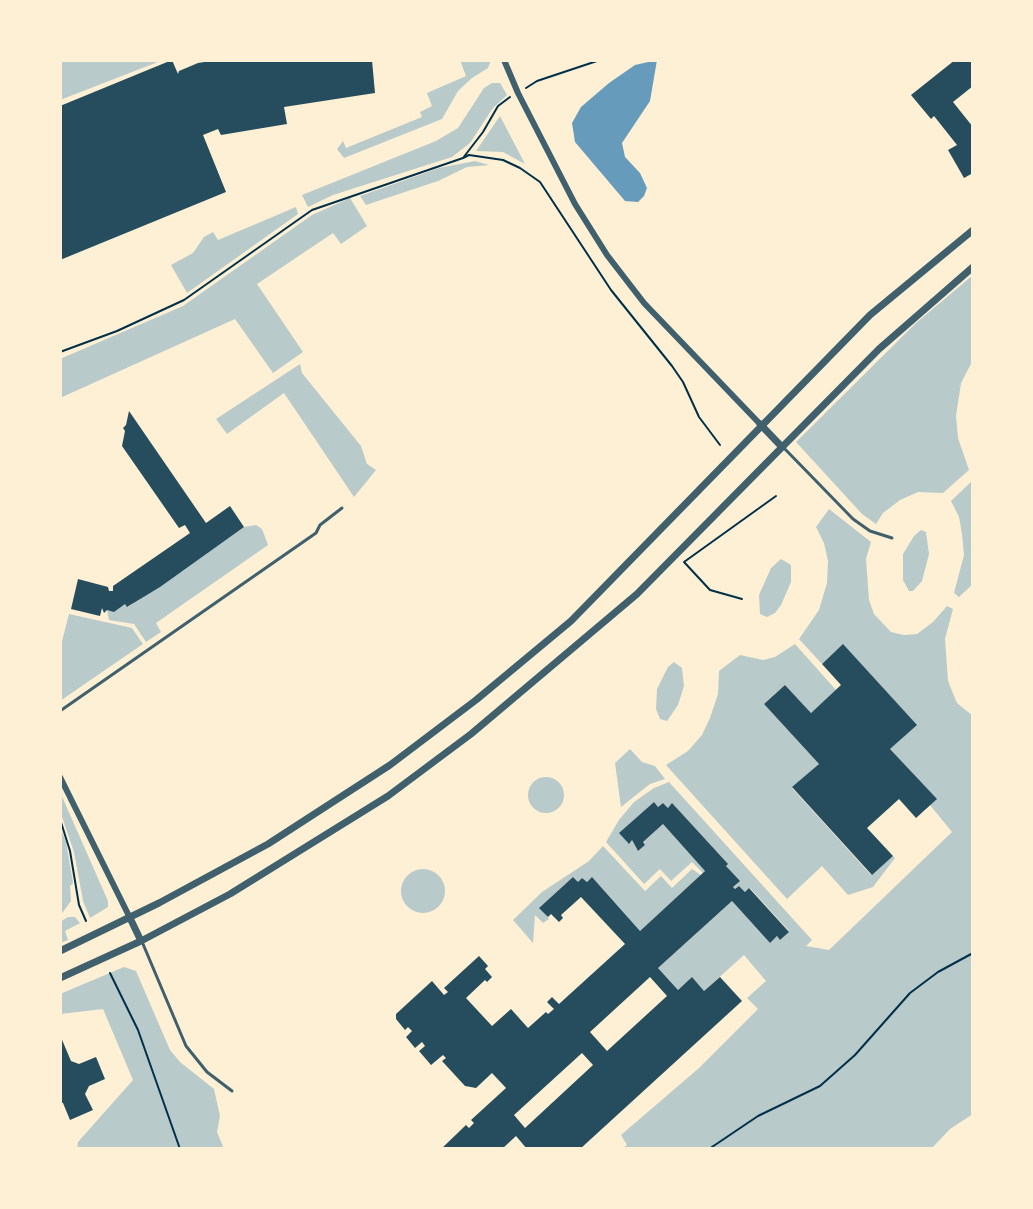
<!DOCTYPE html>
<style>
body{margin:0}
#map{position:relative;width:1033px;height:1209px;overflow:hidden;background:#fdf0d5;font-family:"Source Sans 3",sans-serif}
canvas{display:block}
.frame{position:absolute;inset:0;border:62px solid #fdf0d5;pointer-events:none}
</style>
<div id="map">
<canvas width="1033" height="1209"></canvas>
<div class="frame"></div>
</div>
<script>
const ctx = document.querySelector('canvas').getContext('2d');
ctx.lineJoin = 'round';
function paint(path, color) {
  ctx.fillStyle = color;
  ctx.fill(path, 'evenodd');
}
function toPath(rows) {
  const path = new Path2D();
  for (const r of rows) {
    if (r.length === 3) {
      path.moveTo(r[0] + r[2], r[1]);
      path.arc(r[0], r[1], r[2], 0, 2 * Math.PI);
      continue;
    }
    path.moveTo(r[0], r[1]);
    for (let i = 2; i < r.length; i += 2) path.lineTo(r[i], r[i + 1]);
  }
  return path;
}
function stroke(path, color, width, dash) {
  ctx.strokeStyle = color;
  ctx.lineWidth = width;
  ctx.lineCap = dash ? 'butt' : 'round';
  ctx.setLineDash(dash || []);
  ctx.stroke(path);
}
const green = toPath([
 [60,60,163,60,60,100],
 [460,60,491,60,488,68,472,78,458,91,442,119,344,158,337,149,343,141,346,148,422,117,420,112,432,106,427,93,466,76],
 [492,83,500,83,507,95,493,108,470,143,452,157,333,195,308,207,302,195,436,141,458,128,484,88],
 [500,116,525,164,503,152,476,151],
 [475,161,489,165,467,167,438,181,366,205,360,196,439,168],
 [350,198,367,226,341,244,333,233,257,284,303,352,273,373,235,319,60,398,60,359,183,306,312,215],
 [296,207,298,214,187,293,171,265,193,253,204,237,213,232,218,240],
 [973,275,973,360,961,383,956,416,958,438,969,470,943,493,918,492,900,500,883,513,876,524,862,514,796,442,916,323],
 [300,364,302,373,361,446,367,464,376,470,354,497,284,393,227,434,216,419],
 [973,480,973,584,959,597,954,593,964,555,962,534,959,517,951,501],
 [829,509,871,542,866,559,869,600,874,614,891,632,904,635,917,634,933,622,947,606,953,609,945,639,948,681,957,703,973,716,973,1114,950,1129,931,1149,622,1149,627,1145,621,1135,699,1068,758,1009,747,998,766,981,744,955,704,991,692,977,678,990,658,968,732,901,770,943,777,936,781,939,789,931,750,888,745,892,739,886,735,889,733,887,739,881,726,866,727,864,672,804,668,808,663,803,658,807,654,802,620,833,628,843,632,840,638,851,645,845,643,842,663,824,705,871,703,873,692,862,671,881,660,869,644,884,606,842,619,820,634,802,654,788,669,782,812,940,806,946,829,950,952,832,930,805,936,799,890,749,916,725,843,645,822,664,799,639,819,610,827,583,828,561,824,543,816,527],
 [256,525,262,529,268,545,156,623,161,632,146,642,134,624,109,620,107,610,114,611,125,604,128,607,244,527],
 [921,530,926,532,929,554,922,581,913,591,909,591,903,580,903,554,914,536],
 [781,559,791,565,791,582,781,605,775,613,767,617,760,614,759,595,771,568],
 [69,614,132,628,143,644,60,701,60,649],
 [795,644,836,690,811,713,785,685,764,704,819,764,792,788,871,875,893,856,895,858,873,887,848,895,822,866,787,899,666,765,688,751,702,735,710,718,718,694,719,671,740,655,763,660,775,657],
 [674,662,682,668,684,686,678,705,667,721,660,719,656,709,657,689,668,667],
 [630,749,642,762,655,766,665,779,650,784,621,807,615,763],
 [546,795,18],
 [60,792,108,901,108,907,90,918,83,901,74,852,60,811],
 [60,827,66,842,73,883,70,886,71,901,60,916],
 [603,846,645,891,661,876,672,888,692,869,701,875,640,931,592,877,587,882,582,878,578,883,573,877,540,907,549,919,543,923,535,915,533,943,513,920,542,892,589,861],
 [423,891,22],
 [68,917,75,917,80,923,65,931,68,940,60,943,60,922],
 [124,967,136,971,170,1050,180,1062,214,1089,220,1116,217,1132,224,1149,77,1149,78,1142,133,1080,103,1009,60,1014,60,994]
]);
const water = toPath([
 [657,60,650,101,622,143,625,157,640,173,647,188,644,196,638,202,625,201,575,142,572,123,581,107,609,83,635,65]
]);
const building = toPath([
 [172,60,178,74,179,71,198,63,217,60,372,60,375,93,284,107,287,124,221,135,218,129,203,135,226,192,60,260,60,106],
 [955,60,973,60,973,86,953,102,973,127,973,173,964,178,948,150,957,145,934,116,931,119,911,95],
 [129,411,206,523,230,506,244,527,160,587,127,607,125,604,114,612,107,610,104,613,102,608,100,616,71,609,78,579,108,587,109,591,113,591,113,586,190,533,185,525,179,528,122,446,125,431,123,428,126,425],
 [843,644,917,725,890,749,937,799,916,818,899,799,867,828,893,856,872,875,792,787,819,764,764,704,785,685,811,713,841,685,822,664],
 [654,802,658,807,663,803,668,808,672,803,728,864,726,866,740,881,733,887,735,889,739,886,745,892,749,888,789,932,780,940,777,936,770,943,732,901,658,968,678,990,692,977,704,991,720,977,742,1001,580,1149,527,1149,516,1136,502,1149,441,1149,466,1125,469,1128,474,1123,471,1120,506,1088,492,1073,476,1088,465,1086,442,1061,446,1058,443,1055,431,1065,419,1051,425,1046,422,1042,415,1048,406,1037,412,1031,408,1027,405,1030,396,1019,396,1014,432,981,444,995,448,992,444,988,479,956,488,966,485,969,492,977,487,982,485,980,466,998,492,1026,511,1009,528,1028,546,1012,548,1014,554,1009,547,1002,552,997,559,1004,625,944,581,897,561,915,563,918,559,922,551,914,548,917,539,908,573,877,578,882,582,878,587,882,592,877,640,931,705,871,663,824,643,842,645,845,638,851,632,840,629,844,619,833],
 [650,977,667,996,607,1051,590,1032],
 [582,1053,593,1065,525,1128,514,1115],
 [60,1035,71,1061,79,1064,96,1057,105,1079,89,1086,85,1094,93,1110,70,1120,63,1103,60,1102]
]);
const path = toPath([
 [526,88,537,81,600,60],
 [463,158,469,155,503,160,520,168,540,182,611,290,672,366,683,382,699,417,720,445],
 [60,352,117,331,184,300,312,210,463,158,483,132,498,106,510,97],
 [742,599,710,590,684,562,776,496],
 [60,819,70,851,79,905,86,921],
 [110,973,138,1030,180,1149],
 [709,1149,758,1116,820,1086,855,1055,910,993,938,972,973,953]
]);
const service = toPath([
 [783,447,853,519,870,531,892,538],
 [60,711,316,533,320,525,342,508],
 [143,944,186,1046,207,1072,232,1091]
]);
const minor = toPath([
 [504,60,518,93,575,204,607,255,644,303,760,424],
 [60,777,130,918]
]);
const tertiary = toPath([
 [760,424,782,447],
 [130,918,141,941],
 [60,951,159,903,268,844,390,765,476,700,571,621,870,315,973,230],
 [60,978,141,941,230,894,388,796,471,734,637,594,879,349,973,267]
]);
paint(green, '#b9caca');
paint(water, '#669bbc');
paint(building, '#264d5e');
stroke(path, '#003049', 2);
stroke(service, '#3f606c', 3);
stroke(minor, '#3f606c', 6);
stroke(tertiary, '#3f606c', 7);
</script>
